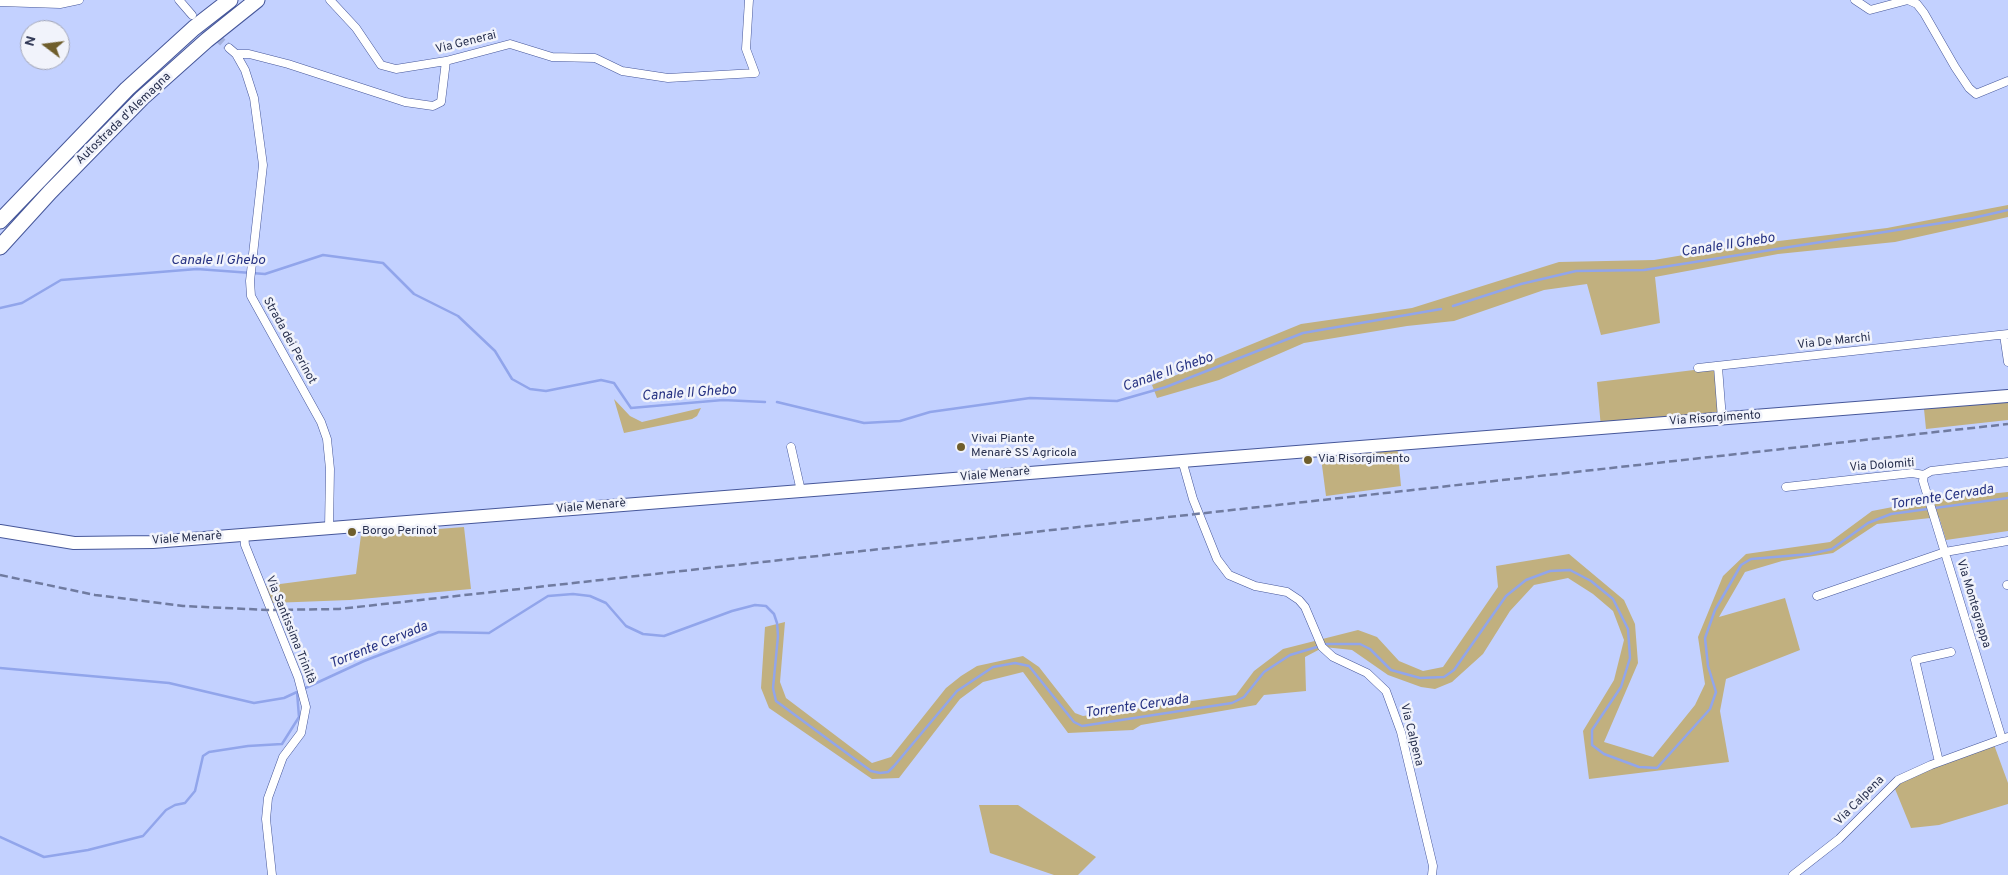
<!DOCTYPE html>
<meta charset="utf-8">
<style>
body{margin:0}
#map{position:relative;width:2008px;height:875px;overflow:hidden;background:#c3d1ff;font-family:Overpass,sans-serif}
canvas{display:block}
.north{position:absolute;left:20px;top:20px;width:50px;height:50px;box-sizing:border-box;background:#f1f3fb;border:1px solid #a1a5b6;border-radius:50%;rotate:285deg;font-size:14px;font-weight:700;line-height:20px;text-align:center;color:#28304e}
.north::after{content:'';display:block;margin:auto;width:18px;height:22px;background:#6f5e2c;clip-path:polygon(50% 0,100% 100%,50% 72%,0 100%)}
</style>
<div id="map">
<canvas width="2008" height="875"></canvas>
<div class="north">N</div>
</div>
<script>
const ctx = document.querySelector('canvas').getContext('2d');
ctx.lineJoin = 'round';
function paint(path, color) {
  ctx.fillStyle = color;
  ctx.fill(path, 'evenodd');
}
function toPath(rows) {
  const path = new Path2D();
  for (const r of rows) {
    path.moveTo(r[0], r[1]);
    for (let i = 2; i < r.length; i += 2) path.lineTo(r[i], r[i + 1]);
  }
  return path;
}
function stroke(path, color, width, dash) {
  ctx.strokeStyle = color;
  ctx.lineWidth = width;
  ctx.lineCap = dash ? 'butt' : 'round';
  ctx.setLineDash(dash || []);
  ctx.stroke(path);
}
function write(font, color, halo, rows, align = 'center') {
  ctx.font = font + ' Overpass,sans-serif';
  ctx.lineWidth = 5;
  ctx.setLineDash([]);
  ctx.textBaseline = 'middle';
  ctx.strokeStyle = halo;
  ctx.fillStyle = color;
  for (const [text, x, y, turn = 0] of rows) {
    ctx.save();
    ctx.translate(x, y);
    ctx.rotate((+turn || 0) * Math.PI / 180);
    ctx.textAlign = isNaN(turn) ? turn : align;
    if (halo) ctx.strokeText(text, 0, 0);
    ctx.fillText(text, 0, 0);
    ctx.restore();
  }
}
const green = toPath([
 [2008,205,2008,217,1895,242,1778,254,1655,277,1660,323,1601,335,1587,284,1544,290,1454,321,1407,326,1304,343,1219,380,1157,398,1152,385,1301,324,1412,308,1559,262,1654,260,1737,246,1887,228],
 [1718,367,1722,419,1601,428,1597,382],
 [614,399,630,416,642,422,701,408,697,416,692,419,624,433],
 [2008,402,2008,420,1926,429,1924,409],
 [1397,444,1401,486,1326,496,1320,450],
 [2008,492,2008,531,1946,540,1939,517,1877,524,1833,553,1782,561,1745,572,1719,617,1785,598,1800,650,1726,679,1720,711,1729,762,1589,779,1583,731,1614,680,1624,640,1613,611,1593,594,1568,578,1534,585,1510,611,1483,654,1452,682,1435,689,1421,687,1388,675,1352,650,1324,647,1305,657,1306,691,1264,695,1256,705,1141,725,1133,730,1068,733,1023,672,983,682,960,699,899,778,872,779,769,708,761,688,765,627,785,622,780,682,786,698,872,763,891,757,946,688,961,676,977,666,1023,656,1039,667,1075,713,1083,716,1236,695,1254,671,1283,649,1358,630,1377,637,1399,661,1423,671,1443,667,1498,587,1496,566,1569,554,1624,600,1635,624,1638,663,1604,742,1653,757,1695,705,1705,684,1698,637,1723,576,1746,554,1830,542,1872,511,1929,500],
 [464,527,471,589,350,600,271,603,265,586,356,574,361,535],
 [1993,742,2008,783,2008,804,1939,825,1911,828,1893,784],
 [979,805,1018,805,1096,857,1078,875,1054,875,990,853]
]);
const stream = toPath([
 [1453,306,1521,284,1576,271,1644,270,1973,218,2008,210],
 [0,308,22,303,61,280,197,269,265,274,323,255,383,263,414,294,458,316,495,351,512,379,530,389,546,391,601,380,614,383,631,408,723,400,765,402],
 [777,402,864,423,900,421,930,412,1030,398,1117,401,1166,387,1303,333,1441,309],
 [0,668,169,683,254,703,284,698,364,661,439,632,489,633,548,596,573,594,590,596,606,603,626,626,643,634,664,636,732,611,755,605,766,606,774,614,777,623,778,636,773,688,776,701,871,771,880,773,888,772,894,766,957,691,993,667,1015,663,1029,666,1074,722,1082,726,1232,703,1244,697,1264,672,1290,655,1327,644,1360,644,1370,649,1391,670,1420,678,1444,677,1454,670,1506,596,1526,580,1550,571,1570,570,1591,581,1613,599,1628,629,1630,658,1621,687,1592,730,1592,745,1604,754,1639,767,1657,768,1710,709,1716,692,1708,666,1705,638,1715,610,1741,565,1751,559,1810,554,1832,549,1868,523,1891,514,2008,498],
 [0,837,44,857,88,850,143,836,166,810,175,805,185,803,195,791,203,756,209,752,248,746,282,744,299,717,297,692]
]);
const minorTunnel = toPath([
 [199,21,229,48]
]);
const minor = toPath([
 [179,0,192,15],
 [330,0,356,28,381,65,396,69,446,61,510,44,552,57,595,58,622,71,668,78,755,73,746,49,749,0],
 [1855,0,1870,10,1908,0,1917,4,1924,13,1955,67,1969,88,1976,94,2008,81],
 [0,2,60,4,79,0],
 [229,48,236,54,245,70,254,98,263,165,250,281,251,296,321,422,327,439,330,469,329,528],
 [236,54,249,54,288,64,405,102,433,106,441,102,446,61],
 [2004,335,2008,362],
 [1718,367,1722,419],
 [1698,368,2008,334],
 [791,447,801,491],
 [1182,460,1193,499,1217,559,1229,575,1255,586,1287,592,1299,600,1305,607,1322,647,1333,657,1367,673,1386,691,1401,732,1433,866,1432,875],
 [1924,475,1923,481,2002,739],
 [1786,487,1912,473,1924,475,1931,471,2008,462],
 [244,534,245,545,298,677,306,707,301,733,283,757,268,798,266,819,272,875],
 [2007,585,2008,585],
 [1817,596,1945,552,2008,541],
 [1939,762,1915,660,1951,652],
 [1793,875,1839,839,1898,780,1931,765,2008,737]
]);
const primary = toPath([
 [0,531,74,543,153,542,2008,396]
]);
const motorway = toPath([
 [0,221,127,89,194,28,230,0],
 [0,247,50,192,142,98,207,40,257,0]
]);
const rail = toPath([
 [0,575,95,595,183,606,269,610,339,609,2008,424]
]);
const markers = [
 [961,447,5,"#6f5e2c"],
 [1308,460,5,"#6f5e2c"],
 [352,532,5,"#6f5e2c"]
];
const streetNames = [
 ["Via Generai",466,43,-14],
 ["Autostrada d'Alemagna",124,119,-44],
 ["Strada dei Perinot",289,341,61],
 ["Via De Marchi",1834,342,-6],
 ["Via Risorgimento",1715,419,-4],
 ["Via Dolomiti",1882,466,-4],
 ["Viale Menarè",995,475,-5],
 ["Viale Menarè",591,507,-5],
 ["Viale Menarè",187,539,-4],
 ["Via Montegrappa",1973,604,73],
 ["Via Santissima Trinità",290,630,68],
 ["Via Calpena",1411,735,76],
 ["Via Calpena",1860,801,-45]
];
const poiNames = [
 ["Vivai Piante",971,440],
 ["Menarè SS Agricola",971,454],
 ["Via Risorgimento",1318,460],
 ["Borgo Perinot",362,532]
];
const waterNames = [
 ["Canale Il Ghebo",1728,246,-9],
 ["Canale Il Ghebo",218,261],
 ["Canale Il Ghebo",1168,373,-19],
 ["Canale Il Ghebo",689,394,-4],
 ["Torrente Cervada",1942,498,-9],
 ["Torrente Cervada",379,646,-22],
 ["Torrente Cervada",1137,707,-8]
];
paint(green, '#c1b07f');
stroke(stream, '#91a5eb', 2.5);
stroke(minorTunnel, '#a4b1dc', 8, [8, 4]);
stroke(minor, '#46579a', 9);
stroke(primary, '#46579a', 14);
stroke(motorway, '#46579a', 17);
stroke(minor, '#fff', 8);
stroke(primary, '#fff', 12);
stroke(motorway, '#fff', 15);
stroke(rail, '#707ba0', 2.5, [8, 4]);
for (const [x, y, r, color] of markers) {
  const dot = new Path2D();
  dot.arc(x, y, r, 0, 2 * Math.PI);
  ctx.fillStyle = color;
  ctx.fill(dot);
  stroke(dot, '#f1f3fb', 2);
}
write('12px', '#28304e', '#f1f3fb', streetNames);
write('12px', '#28304e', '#f1f3fb', poiNames, 'left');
write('italic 14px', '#263282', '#f1f3fb', waterNames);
</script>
